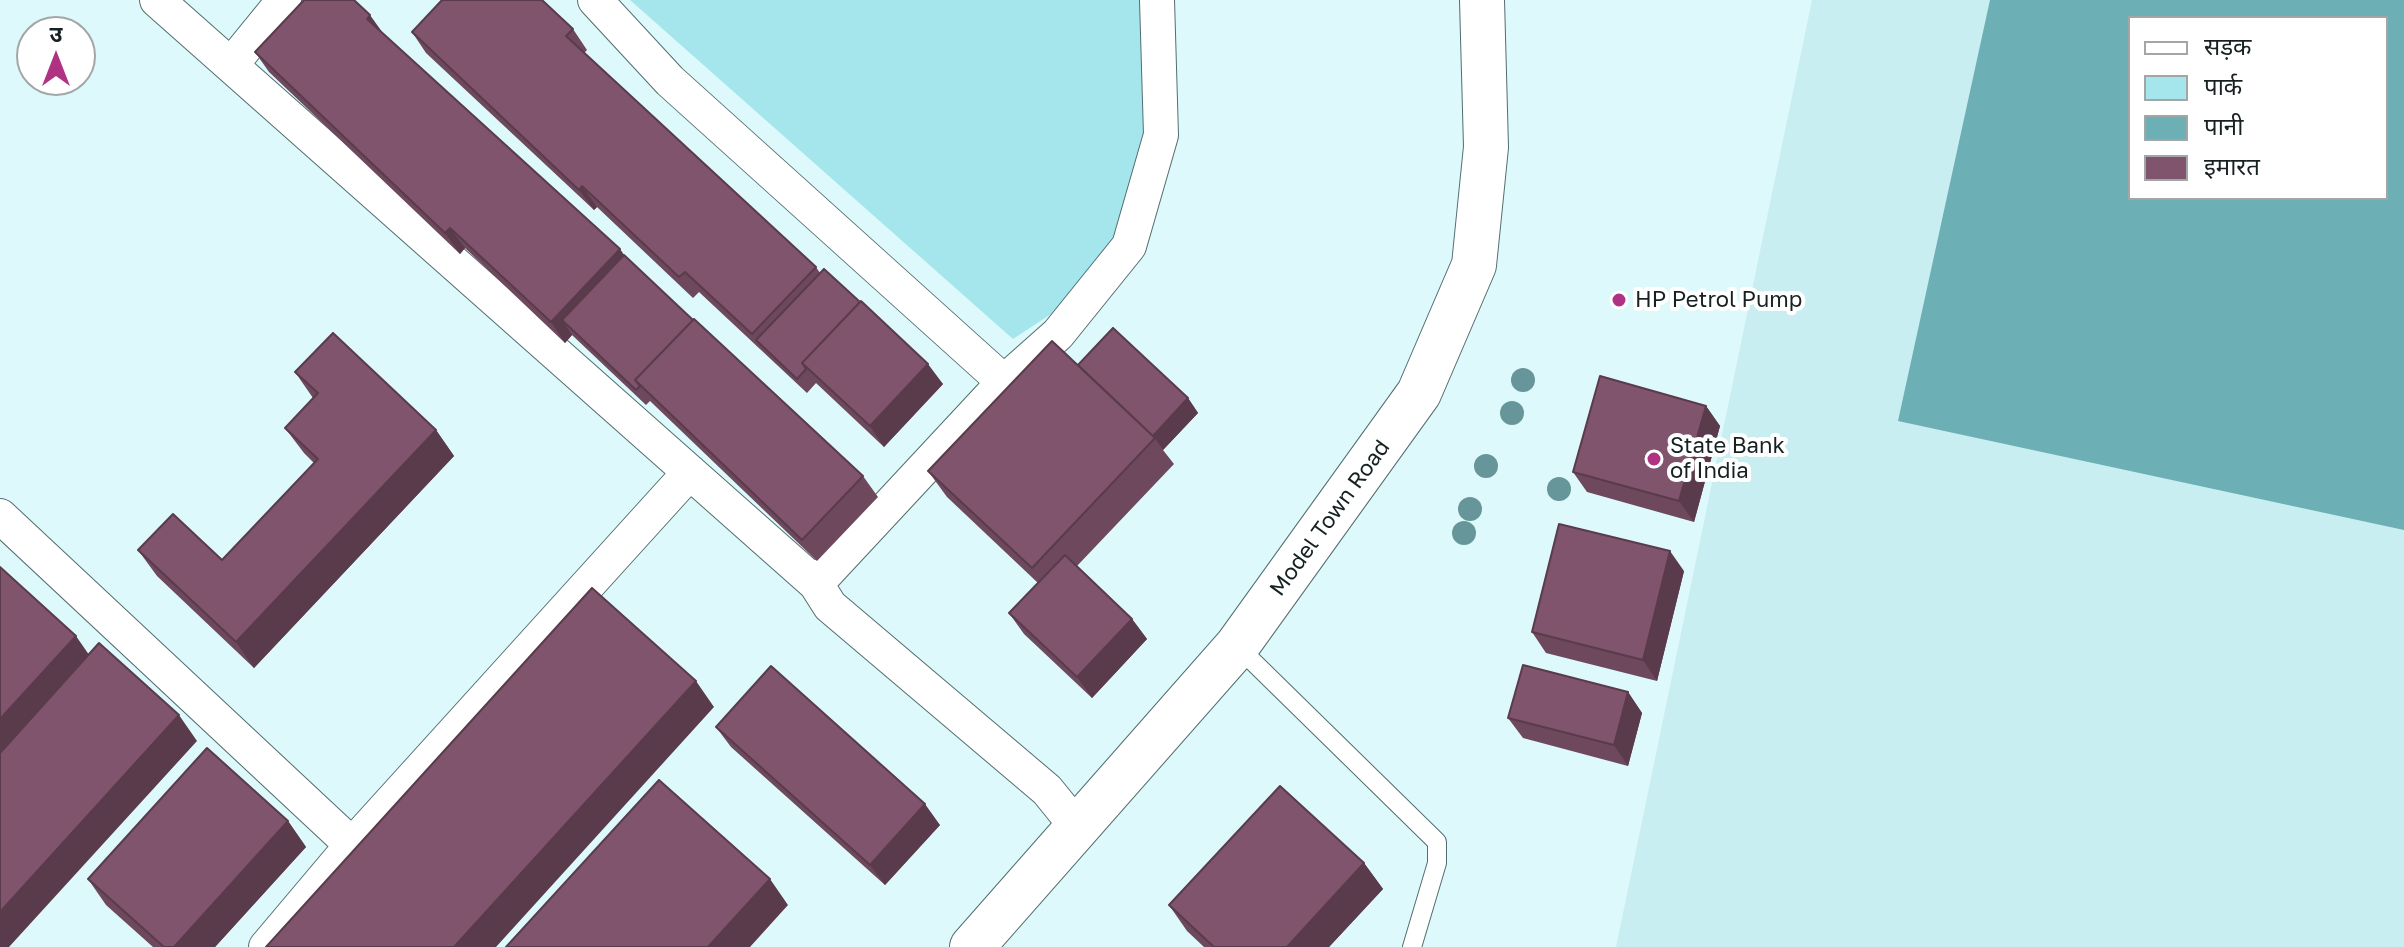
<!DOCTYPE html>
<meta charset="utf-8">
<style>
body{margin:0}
#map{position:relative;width:2404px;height:947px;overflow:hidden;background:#ddf9fb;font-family:"Golos Text","Noto Sans Devanagari",sans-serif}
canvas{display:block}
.legend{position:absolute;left:2128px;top:16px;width:260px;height:184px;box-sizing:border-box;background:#fff;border:2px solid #a2a6a7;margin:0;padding:10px 14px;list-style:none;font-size:24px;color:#172122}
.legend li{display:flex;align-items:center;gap:16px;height:40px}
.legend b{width:40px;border:2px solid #a2a6a7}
.north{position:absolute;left:16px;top:16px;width:80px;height:80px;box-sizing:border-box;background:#fff;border:2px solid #a2a6a7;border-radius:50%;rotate:0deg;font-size:22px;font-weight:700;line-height:32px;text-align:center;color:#172122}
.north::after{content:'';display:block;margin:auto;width:28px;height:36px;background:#b03282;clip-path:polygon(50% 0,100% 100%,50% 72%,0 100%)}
</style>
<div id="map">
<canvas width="2404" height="947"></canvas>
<ul class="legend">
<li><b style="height:10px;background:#fff"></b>सड़क</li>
<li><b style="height:22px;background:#a4e6ec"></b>पार्क</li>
<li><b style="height:22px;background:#6cafb4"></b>पानी</li>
<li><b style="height:22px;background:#80546c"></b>इमारत</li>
</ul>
<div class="north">उ</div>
</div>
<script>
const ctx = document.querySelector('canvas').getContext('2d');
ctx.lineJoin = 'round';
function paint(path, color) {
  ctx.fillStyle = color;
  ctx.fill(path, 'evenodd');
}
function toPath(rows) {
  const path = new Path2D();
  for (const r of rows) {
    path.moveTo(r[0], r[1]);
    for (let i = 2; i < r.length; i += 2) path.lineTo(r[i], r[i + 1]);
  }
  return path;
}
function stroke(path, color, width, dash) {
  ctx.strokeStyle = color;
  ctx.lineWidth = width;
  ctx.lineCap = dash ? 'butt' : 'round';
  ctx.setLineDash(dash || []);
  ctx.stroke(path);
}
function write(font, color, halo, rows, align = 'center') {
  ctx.font = font + ' "Golos Text",sans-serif';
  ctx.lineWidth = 8;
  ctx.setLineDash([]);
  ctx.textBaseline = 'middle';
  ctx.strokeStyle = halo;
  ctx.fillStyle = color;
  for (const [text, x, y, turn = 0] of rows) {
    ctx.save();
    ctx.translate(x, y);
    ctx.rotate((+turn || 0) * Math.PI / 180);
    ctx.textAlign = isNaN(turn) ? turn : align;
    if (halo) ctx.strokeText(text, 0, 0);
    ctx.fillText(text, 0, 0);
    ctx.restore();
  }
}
const built = toPath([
 [1812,0,2404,0,2404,947,1616,947],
 [2130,18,2386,18,2386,198,2130,198]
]);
const green = toPath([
 [630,0,1146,0,1144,185,1097,284,1013,339]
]);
const water = toPath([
 [1990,0,2404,0,2404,530,1898,421],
 [2130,18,2386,18,2386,198,2130,198]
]);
const service = toPath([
 [1237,646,1437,842,1437,863,1412,947]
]);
const minor = toPath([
 [157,0,816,584,830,606,1047,790,1077,827],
 [595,0,670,81,1004,382],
 [231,65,284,0],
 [0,516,352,845],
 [816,584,1004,382,1058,334,1129,246,1161,135,1157,0],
 [266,947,352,845,690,472]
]);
const secondary = toPath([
 [972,947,1237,646,1419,393,1474,265,1486,147,1482,0]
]);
const trees = [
 [1523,380],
 [1512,413],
 [1486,466],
 [1559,489],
 [1470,509],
 [1464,533]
];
const wall = toPath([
 [573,29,587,50,584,53,816,267,820,273,943,384,884,447,816,383,807,393,699,292,693,298,597,207,594,210,426,53,412,32],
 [382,33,693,320,863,476,878,497,817,561,650,401,646,405,572,335,565,343,465,248,460,254,269,72,255,52],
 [1078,365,1188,398,1198,413,1163,450,1174,464,1077,566,1132,619,1147,639,1092,698,1024,634,1009,613,1038,583,947,497,928,471],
 [295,372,436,430,454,456,254,668,157,576,138,550,222,560,314,463,304,453,285,428,313,398],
 [1706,406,1720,426,1694,522,1587,492,1573,472],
 [1684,571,1657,681,1546,653,1532,632],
 [1628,692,1642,713,1628,766,1523,738,1508,718],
 [716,727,940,825,885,885,731,747],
 [288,821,306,847,215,947,153,947,106,905,88,879],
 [1364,863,1383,889,1329,947,1204,947,1187,931,1169,905]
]);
const shadedWall = toPath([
 [370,15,385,36,367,19],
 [582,186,597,207,594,210,579,190],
 [450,228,465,248,460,254,445,233],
 [620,249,634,269,562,320,572,335,565,343,551,322],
 [928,364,943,384,884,447,870,426],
 [1188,398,1198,413,1163,450,1155,438,1151,438],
 [1706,406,1720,426,1694,522,1679,501],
 [436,430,454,456,254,668,236,642],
 [1670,551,1684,571,1657,681,1643,660],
 [1132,619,1147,639,1092,698,1077,677],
 [76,636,94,662,0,765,0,719],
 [696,681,714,707,496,947,454,947],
 [1628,692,1642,713,1628,766,1614,745],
 [179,715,197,741,9,947,0,947,0,912],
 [925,804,940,825,885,885,870,865],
 [288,821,306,847,215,947,174,947],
 [1364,863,1383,889,1329,947,1287,947],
 [770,879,788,905,750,947,708,947]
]);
const building = toPath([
 [304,0,354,0,370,15,367,19,620,249,551,322,450,228,445,233,255,52,304,0],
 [442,0,542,0,573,29,566,36,816,267,752,334,685,272,679,277,582,186,579,190,412,32,442,0],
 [624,255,693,320,635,380,640,386,636,390,562,320,624,255],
 [824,269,860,302,802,363,806,369,797,379,756,340,824,269],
 [861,301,928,364,870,426,802,363,861,301],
 [694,319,863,476,802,540,635,380,694,319],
 [1113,328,1188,398,1153,436,1078,365,1113,328],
 [333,333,436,430,236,642,138,550,173,514,222,560,318,459,285,428,318,393,295,372,333,333],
 [1052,341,1155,438,1032,568,928,471,1052,341],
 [1600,376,1706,406,1679,501,1573,472,1600,376],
 [1559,524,1670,551,1643,660,1532,632,1559,524],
 [1065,555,1132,619,1077,677,1009,613,1065,555],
 [0,567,76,636,0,719,0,567],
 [592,588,696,681,454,947,266,947,592,588],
 [99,643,179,715,0,912,0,753,99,643],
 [1523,665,1628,692,1614,745,1508,718,1523,665],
 [771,666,925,804,870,865,716,727,771,666],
 [207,748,288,821,174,947,164,947,88,879,207,748],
 [659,780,770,879,708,947,506,947,659,780],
 [1280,786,1364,863,1287,947,1214,947,1169,905,1280,786]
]);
const markers = [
 [1619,300,8,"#b03282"],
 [1654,459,8,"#b03282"]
];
const poiNames = [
 ["HP Petrol Pump",1635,300],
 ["State Bank",1670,446],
 ["of India",1670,471]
];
const streetNames = [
 ["Model Town Road",1330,518,-54]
];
paint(built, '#c8eef1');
paint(green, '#a4e6ec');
paint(water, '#6cafb4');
stroke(service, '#546d6f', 20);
stroke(minor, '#546d6f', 36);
stroke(secondary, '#546d6f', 46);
stroke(service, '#fff', 18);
stroke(minor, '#fff', 34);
stroke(secondary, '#fff', 44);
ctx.fillStyle = '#669699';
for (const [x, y] of trees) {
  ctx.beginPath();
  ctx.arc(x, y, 12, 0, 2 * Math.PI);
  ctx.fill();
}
paint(wall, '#6e485d');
paint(shadedWall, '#5a3b4c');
paint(building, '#80546c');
stroke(building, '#5a3b4c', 2);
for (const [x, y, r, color] of markers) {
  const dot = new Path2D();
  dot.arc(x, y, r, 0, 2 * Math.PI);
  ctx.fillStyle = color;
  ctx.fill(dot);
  stroke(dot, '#fff', 3);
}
write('22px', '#172122', '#fff', poiNames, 'left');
write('22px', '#172122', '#fff', streetNames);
</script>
